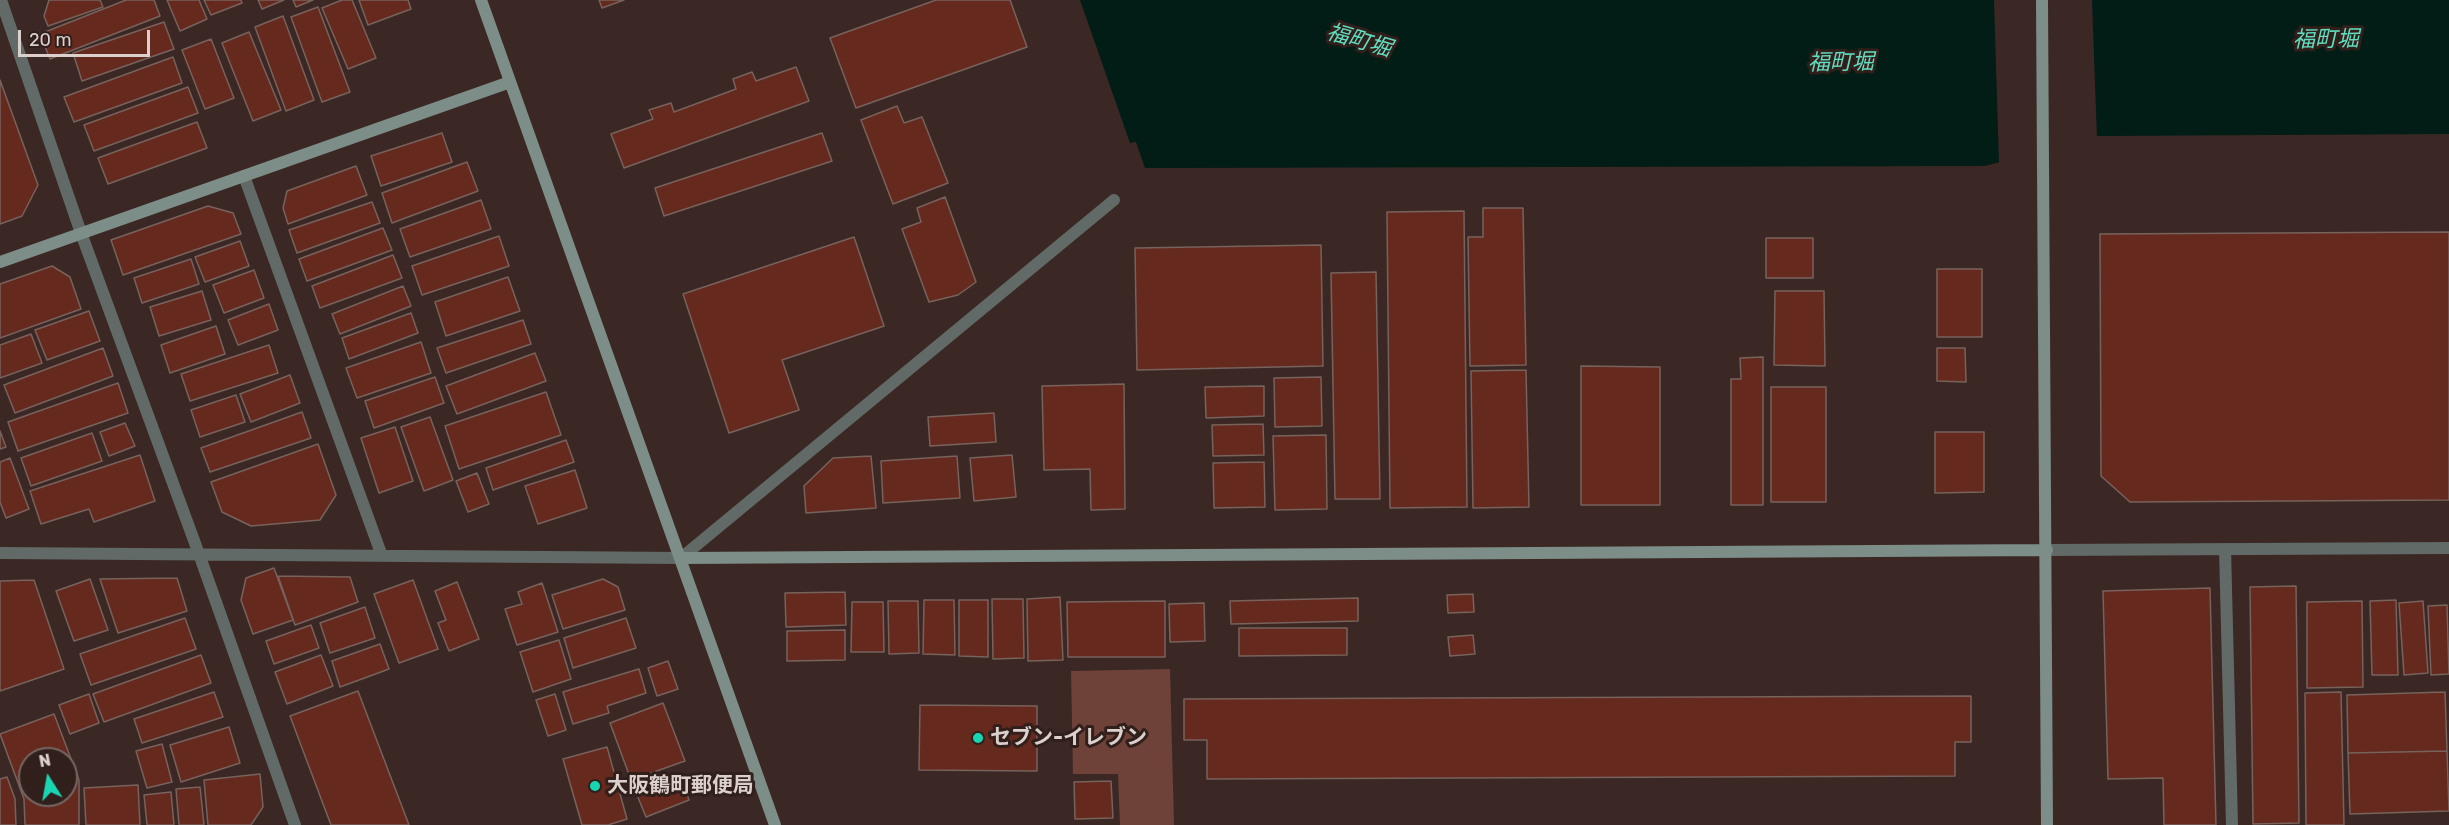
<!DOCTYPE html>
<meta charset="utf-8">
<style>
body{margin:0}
#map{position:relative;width:2449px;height:825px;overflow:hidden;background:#3b2824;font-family:Rubik,sans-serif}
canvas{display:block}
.north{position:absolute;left:18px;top:747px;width:60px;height:60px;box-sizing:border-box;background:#301f1b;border:2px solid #756662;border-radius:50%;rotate:349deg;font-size:16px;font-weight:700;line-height:24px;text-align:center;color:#dcd0cd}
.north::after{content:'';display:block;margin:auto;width:21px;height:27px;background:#1ad5b2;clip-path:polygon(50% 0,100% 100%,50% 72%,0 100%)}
.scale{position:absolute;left:18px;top:30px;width:132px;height:27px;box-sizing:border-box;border:3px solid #dcd0cd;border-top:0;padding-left:8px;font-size:18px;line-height:21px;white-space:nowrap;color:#dcd0cd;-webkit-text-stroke:4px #301f1b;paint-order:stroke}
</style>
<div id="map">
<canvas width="2449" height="825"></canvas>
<div class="north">N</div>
<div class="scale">20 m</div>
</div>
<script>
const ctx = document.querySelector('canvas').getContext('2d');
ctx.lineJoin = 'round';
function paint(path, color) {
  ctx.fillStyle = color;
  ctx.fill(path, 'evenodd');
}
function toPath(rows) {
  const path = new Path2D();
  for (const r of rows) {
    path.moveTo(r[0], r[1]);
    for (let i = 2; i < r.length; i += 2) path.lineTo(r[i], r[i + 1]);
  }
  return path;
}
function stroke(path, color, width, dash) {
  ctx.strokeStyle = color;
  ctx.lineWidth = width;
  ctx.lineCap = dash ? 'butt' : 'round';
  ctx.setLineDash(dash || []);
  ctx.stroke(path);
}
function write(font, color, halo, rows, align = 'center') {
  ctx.font = font + ' Rubik,"Noto Sans JP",sans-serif';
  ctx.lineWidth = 6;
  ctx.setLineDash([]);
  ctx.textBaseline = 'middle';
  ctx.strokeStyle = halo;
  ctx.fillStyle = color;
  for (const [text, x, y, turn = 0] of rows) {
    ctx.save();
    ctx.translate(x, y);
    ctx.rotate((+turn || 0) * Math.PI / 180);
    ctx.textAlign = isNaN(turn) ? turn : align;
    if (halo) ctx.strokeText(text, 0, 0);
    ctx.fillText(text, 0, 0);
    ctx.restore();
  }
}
const green = toPath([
 [1170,669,1174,825,1120,825,1118,774,1073,774,1071,671]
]);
const water = toPath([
 [1080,0,2449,0,2449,134,2097,136,1985,166,1145,168,1136,142,1130,143]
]);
const pier = toPath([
 [1994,0,2092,0,2097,139,1999,165]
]);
const building = toPath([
 [49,0,100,0,103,7,48,26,44,16,49,0],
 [126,0,154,0,160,16,50,59,40,34,126,0],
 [167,0,199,0,207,19,180,31,167,0],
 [204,0,241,0,242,3,211,15,204,0],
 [258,0,284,0,262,9,258,0],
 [293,0,313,0,296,7,293,0],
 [342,0,352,0,376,58,348,69,322,8,342,0],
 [359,0,408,0,411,9,368,25,359,0],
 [599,0,624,0,602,8,599,0],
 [936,0,1010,0,1027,47,856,108,830,38,936,0],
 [318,7,350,92,322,102,291,17,318,7],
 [283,16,314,100,286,111,255,27,283,16],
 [164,22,174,49,82,81,73,53,164,22],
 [249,32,281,110,253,121,222,43,249,32],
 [211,39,234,98,205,109,182,50,211,39],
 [173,57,182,83,74,122,64,97,173,57],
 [796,67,809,101,624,168,611,134,653,119,649,110,671,103,674,112,736,89,733,79,752,72,756,81,796,67],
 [0,80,38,185,22,216,0,224,0,80],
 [188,87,198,113,94,151,84,125,188,87],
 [897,106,904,123,922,117,948,183,893,204,861,120,897,106],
 [197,122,207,148,108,184,98,158,197,122],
 [442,133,452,162,381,186,371,156,442,133],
 [822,133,832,161,664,216,655,188,822,133],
 [467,162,478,191,392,223,382,193,467,162],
 [356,166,367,195,288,224,283,208,287,191,356,166],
 [945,197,976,282,958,295,929,302,902,229,921,222,917,208,945,197],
 [481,200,491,229,410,257,400,229,481,200],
 [372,202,380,223,297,253,289,230,372,202],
 [208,206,233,213,241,234,123,275,111,240,208,206],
 [1483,208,1523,208,1526,365,1470,366,1468,237,1483,237,1483,208],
 [1464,211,1467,507,1390,508,1387,212,1464,211],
 [383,228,392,250,307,281,299,259,383,228],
 [2449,232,2449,500,2130,502,2101,476,2100,234,2449,232],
 [499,236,509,266,422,295,412,266,499,236],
 [854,237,884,326,782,360,799,410,729,433,683,294,854,237],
 [1766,238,1813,238,1813,278,1766,278,1766,238],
 [240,241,249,266,205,282,195,257,240,241],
 [1321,245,1323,366,1137,370,1135,248,1321,245],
 [393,255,402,278,320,308,312,286,393,255],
 [191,259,199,284,142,303,134,278,191,259],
 [52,266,70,277,81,309,0,338,0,284,52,266],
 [1937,269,1982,269,1982,337,1937,337,1937,269],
 [254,270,264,298,224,313,213,285,254,270],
 [1376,272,1380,499,1335,499,1331,273,1376,272],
 [508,277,520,311,446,336,435,302,508,277],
 [403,286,411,306,340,334,332,314,403,286],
 [202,291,211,320,159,336,150,307,202,291],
 [1775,291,1824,291,1825,366,1774,365,1775,291],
 [269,304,278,330,238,345,228,320,269,304],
 [89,311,100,341,47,360,35,330,89,311],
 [411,313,418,333,349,359,342,338,411,313],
 [523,320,531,344,446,373,437,348,523,320],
 [216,326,225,354,170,373,161,345,216,326],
 [31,334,42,363,0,378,0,345,31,334],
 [421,342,431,373,357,398,346,368,421,342],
 [269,345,278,373,190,401,181,374,269,345],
 [103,348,113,376,15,413,4,385,103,348],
 [1937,348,1965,348,1966,382,1937,381,1937,348],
 [535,353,546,381,457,414,446,386,535,353],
 [1763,357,1763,505,1731,505,1731,379,1741,379,1740,358,1763,357],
 [1581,366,1660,367,1660,505,1581,505,1581,366],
 [1526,370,1529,507,1473,508,1471,371,1526,370],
 [290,375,300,403,251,422,240,394,290,375],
 [435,377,444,403,374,428,365,401,435,377],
 [1321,377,1322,426,1275,427,1274,378,1321,377],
 [118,383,128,413,18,451,8,422,118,383],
 [1124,384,1125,509,1091,510,1090,469,1044,470,1042,386,1124,384],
 [1264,386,1264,416,1206,418,1205,387,1264,386],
 [1771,387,1826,387,1826,502,1771,502,1771,387],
 [546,392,561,435,459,469,445,426,546,392],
 [236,395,245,422,200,437,191,410,236,395],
 [302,412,311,438,210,472,201,448,302,412],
 [994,413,996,442,930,446,928,417,994,413],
 [430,417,453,480,424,491,401,427,430,417],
 [125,423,135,446,109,456,100,432,125,423],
 [1263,424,1264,455,1213,456,1212,425,1263,424],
 [395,427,413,481,379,493,361,438,395,427],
 [0,431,6,447,0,449,0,431],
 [1935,432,1984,432,1984,492,1935,493,1935,432],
 [92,433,102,461,31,486,21,458,92,433],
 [1326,435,1327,509,1275,510,1273,436,1326,435],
 [566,440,574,462,493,490,486,468,566,440],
 [318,444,336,495,320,520,251,526,222,512,211,482,318,444],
 [140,455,155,501,94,522,89,509,41,524,30,491,140,455],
 [1012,455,1016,497,974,501,970,458,1012,455],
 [871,456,876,508,806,513,804,486,833,458,871,456],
 [957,456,960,498,883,503,881,461,957,456],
 [10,458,29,509,6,518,0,502,0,462,10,458],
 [1264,462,1265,507,1214,508,1213,463,1264,462],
 [575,470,587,508,538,524,525,486,575,470],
 [477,473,489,504,468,512,456,481,477,473],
 [274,568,293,620,253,634,241,600,246,578,274,568],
 [278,576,350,577,358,602,295,625,278,576],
 [177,578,187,611,118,633,100,579,177,578],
 [90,579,108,630,74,641,56,591,90,579],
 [603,579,618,587,625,610,563,629,552,595,603,579],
 [34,580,64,669,0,691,0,581,34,580],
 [413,580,438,649,399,663,374,594,413,580],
 [457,582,479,639,449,651,438,623,446,620,435,591,457,582],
 [542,583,558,632,517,645,505,609,522,604,518,592,542,583],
 [2296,586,2299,823,2253,824,2250,587,2296,586],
 [2210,588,2216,825,2164,825,2163,778,2108,779,2103,591,2210,588],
 [845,592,846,625,786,627,785,593,845,592],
 [1473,594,1474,612,1448,613,1447,595,1473,594],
 [1060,597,1063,660,1028,661,1027,599,1060,597],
 [1358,598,1358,621,1231,624,1230,601,1358,598],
 [992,599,1023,599,1024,658,993,659,992,599],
 [924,600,954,600,955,655,923,654,924,600],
 [959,600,988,600,988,657,959,656,959,600],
 [2396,600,2398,675,2372,675,2370,601,2396,600],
 [888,601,918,601,919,653,889,654,888,601],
 [1165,601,1165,657,1068,657,1067,602,1165,601],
 [2362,601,2363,687,2307,688,2307,602,2362,601],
 [2423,601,2428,673,2404,675,2399,603,2423,601],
 [852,602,883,602,884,652,851,652,852,602],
 [1204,603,1205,641,1170,642,1169,604,1204,603],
 [2447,605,2449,674,2431,675,2428,606,2447,605],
 [365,607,375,638,330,653,320,623,365,607],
 [185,618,196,649,91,685,80,654,185,618],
 [626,618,636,648,573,668,564,638,626,618],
 [311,625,319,648,274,664,266,641,311,625],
 [1239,628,1347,628,1347,655,1239,656,1239,628],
 [845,630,845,660,787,661,787,631,845,630],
 [1473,635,1475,654,1450,656,1448,637,1473,635],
 [559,640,571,679,533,692,520,652,559,640],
 [380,644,389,669,340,687,332,661,380,644],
 [201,655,211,683,104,722,93,694,201,655],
 [321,655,333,686,287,704,275,672,321,655],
 [668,661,678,689,657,696,648,668,668,661],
 [639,669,646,693,607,706,609,713,573,724,563,692,639,669],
 [358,691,409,825,331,825,290,716,358,691],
 [214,692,223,717,142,743,134,719,214,692],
 [2341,692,2344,825,2306,825,2305,693,2341,692],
 [2445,692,2447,751,2348,753,2347,695,2445,692],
 [89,694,99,723,70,734,59,705,89,694],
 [555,694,566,730,548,736,536,700,555,694],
 [1971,696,1971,742,1955,742,1955,776,1207,779,1207,740,1184,740,1184,699,1971,696],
 [663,703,685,761,631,780,610,723,663,703],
 [920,705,1037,706,1037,771,919,770,920,705],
 [54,714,79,780,79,825,25,825,24,799,0,734,54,714],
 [30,759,66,759,66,795,30,795,30,759],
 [229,727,240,763,181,782,170,745,229,727],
 [162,744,172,782,147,788,136,751,162,744],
 [607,747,627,819,608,825,582,825,563,759,607,747],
 [2447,751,2449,811,2350,814,2348,753,2447,751],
 [260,774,263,807,251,825,208,825,204,780,260,774],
 [7,777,15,799,16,825,0,825,0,779,7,777],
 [681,778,689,800,646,817,637,795,681,778],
 [1111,781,1113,818,1075,819,1074,782,1111,781],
 [138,785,140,825,86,825,84,788,138,785],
 [200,787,204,825,179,825,176,789,200,787],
 [171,792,174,825,147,825,144,795,171,792]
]);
const lane = toPath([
 [2225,549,2232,825]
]);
const street = toPath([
 [1,0,81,233,199,554,295,825],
 [244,176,382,556],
 [2047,550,2449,548],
 [0,553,681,558,1114,200]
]);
const secondary = toPath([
 [481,0,775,825],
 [2042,0,2047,825],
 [0,262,510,82],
 [681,558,2047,550]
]);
const markers = [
 [978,738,6,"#1ad5b2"],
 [595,786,6,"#1ad5b2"]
];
const poiNames = [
 ["セブン-イレブン",990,738],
 ["大阪鶴町郵便局",607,786]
];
const waterNames = [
 ["福町堀",2326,40,-1],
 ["福町堀",1359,41,16],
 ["福町堀",1841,63,-1]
];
paint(green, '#6e4239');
paint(water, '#021c16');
paint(pier, '#3b2824');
paint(building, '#65291e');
stroke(building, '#78625d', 1.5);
stroke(lane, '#616a67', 12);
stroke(street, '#616a67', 12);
stroke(secondary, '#7d8d88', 12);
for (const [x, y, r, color] of markers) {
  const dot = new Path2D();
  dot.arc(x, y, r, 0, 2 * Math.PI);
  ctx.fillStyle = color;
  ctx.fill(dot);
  stroke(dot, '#301f1b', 2);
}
write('bold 21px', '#dcd0cd', '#301f1b', poiNames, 'left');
write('italic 22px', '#61ddbf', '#301f1b', waterNames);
</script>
